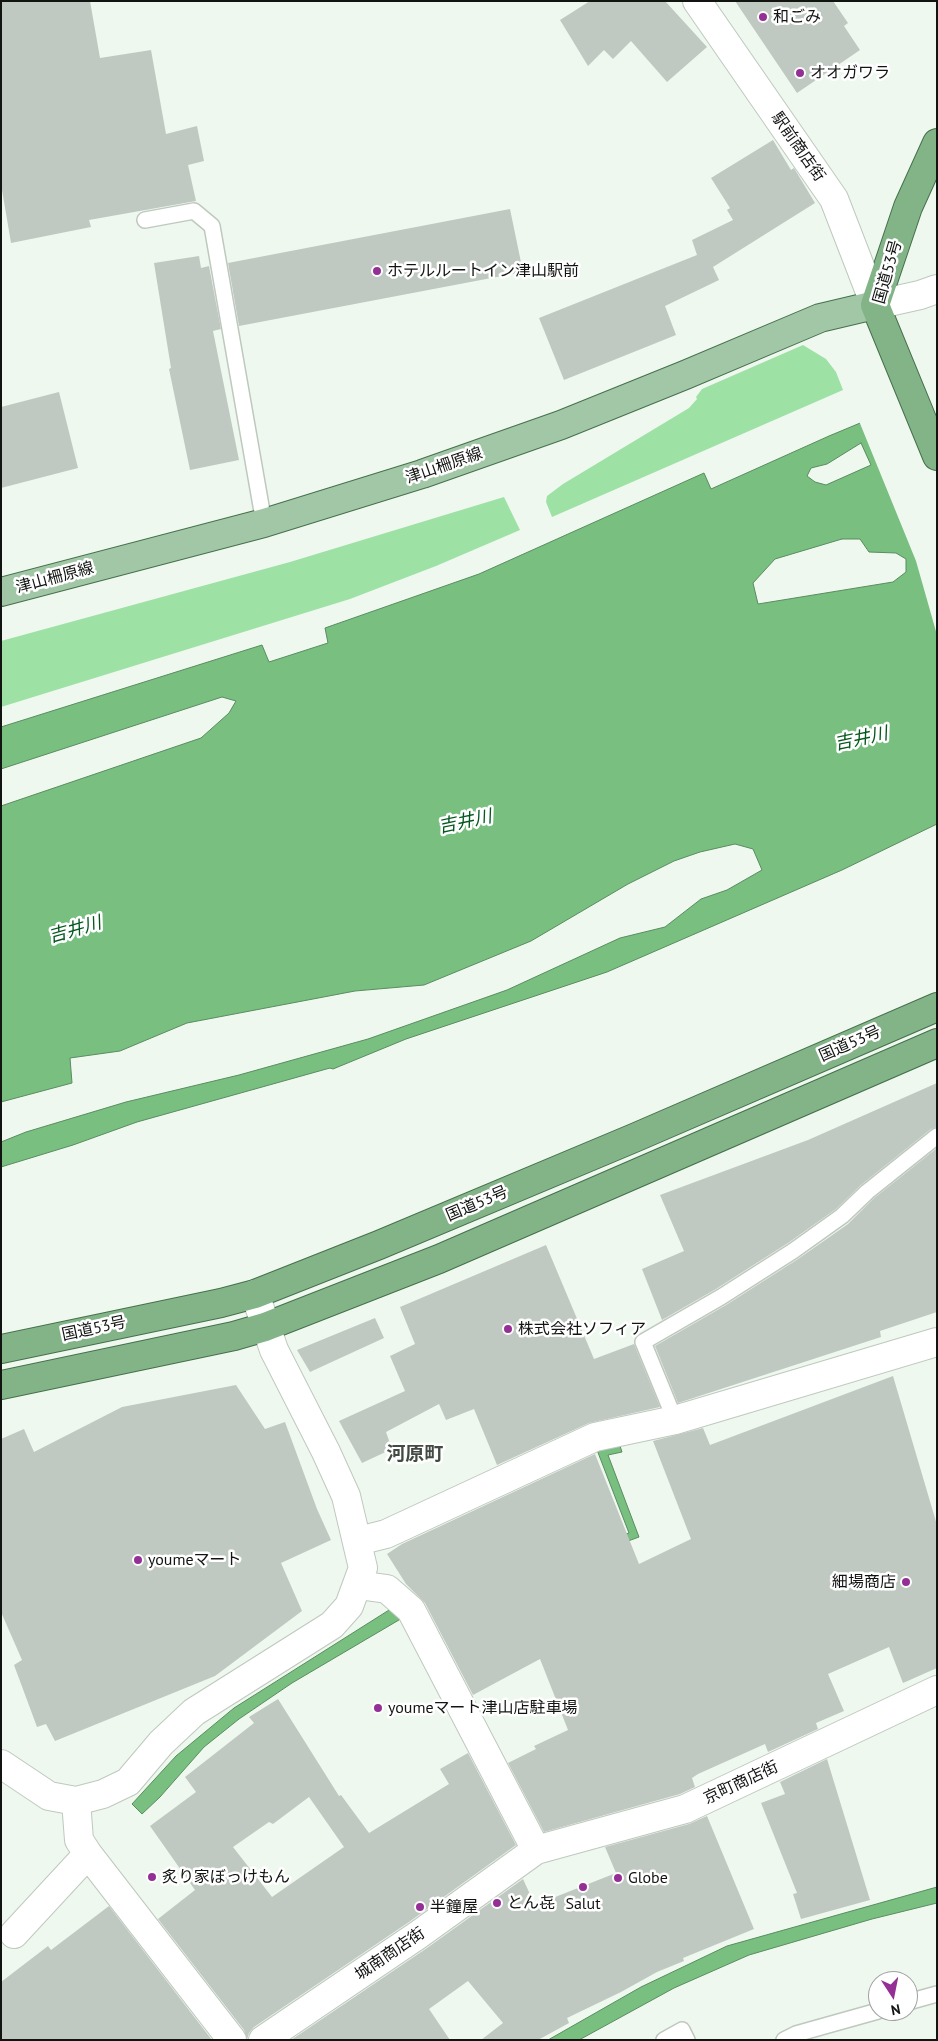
<!DOCTYPE html>
<meta charset="utf-8">
<style>
body{margin:0}
#map{position:relative;width:938px;height:2041px;overflow:hidden;background:#eef8ef;font-family:"PT Sans",sans-serif}
canvas{display:block}
.frame{position:absolute;inset:0;border:2px solid #111411;pointer-events:none}
.north{position:absolute;left:868px;top:1971px;width:50px;height:50px;box-sizing:border-box;background:#fff;border:1px solid #a0a1a0;border-radius:50%;rotate:169deg;font-size:14px;font-weight:700;line-height:20px;text-align:center;color:#111411}
.north::after{content:'';display:block;margin:auto;width:18px;height:22px;background:#942f96;clip-path:polygon(50% 0,100% 100%,50% 72%,0 100%)}
</style>
<div id="map">
<canvas width="938" height="2041"></canvas>
<div class="frame"></div>
<div class="north">N</div>
</div>
<script>
const ctx = document.querySelector('canvas').getContext('2d');
ctx.lineJoin = 'round';
function paint(path, color) {
  ctx.fillStyle = color;
  ctx.fill(path, 'evenodd');
}
function toPath(rows) {
  const path = new Path2D();
  for (const r of rows) {
    path.moveTo(r[0], r[1]);
    for (let i = 2; i < r.length; i += 2) path.lineTo(r[i], r[i + 1]);
  }
  return path;
}
function stroke(path, color, width, dash) {
  ctx.strokeStyle = color;
  ctx.lineWidth = width;
  ctx.lineCap = dash ? 'butt' : 'round';
  ctx.setLineDash(dash || []);
  ctx.stroke(path);
}
function write(font, color, halo, rows, align = 'center') {
  ctx.font = font + ' "PT Sans","Noto Sans JP",sans-serif';
  ctx.lineWidth = 5;
  ctx.setLineDash([]);
  ctx.textBaseline = 'middle';
  ctx.strokeStyle = halo;
  ctx.fillStyle = color;
  for (const [text, x, y, turn = 0] of rows) {
    ctx.save();
    ctx.translate(x, y);
    ctx.rotate((+turn || 0) * Math.PI / 180);
    ctx.textAlign = isNaN(turn) ? turn : align;
    if (halo) ctx.strokeText(text, 0, 0);
    ctx.fillText(text, 0, 0);
    ctx.restore();
  }
}
const green = toPath([
 [803,345,826,359,836,372,843,390,552,517,546,502,547,496,563,484,689,408,697,399,696,397,702,389],
 [504,497,520,530,436,566,350,599,1,707,1,641,290,562]
]);
const water = toPath([
 [937,391,937,824,842,870,607,972,406,1039,333,1069,330,1068,137,1122,73,1145,1,1167,1,1142,26,1132,126,1102,239,1075,368,1039,507,990,620,938,665,927,701,899,727,890,762,870,753,849,735,844,700,852,674,861,628,884,531,941,424,985,355,991,187,1023,120,1051,70,1058,72,1083,1,1102,1,806,201,738,229,713,236,701,222,697,1,769,1,727,262,645,269,662,328,643,325,628,479,574,704,473,711,489,829,436,937,391],
 [861,443,871,465,826,485,815,482,807,476,811,468,827,464,861,443],
 [842,539,860,539,869,552,896,553,906,559,906,572,893,582,758,604,753,583,775,559,842,539],
 [620,1446,622,1452,608,1455,639,1537,590,1555,507,1577,629,1533,597,1450,620,1446],
 [397,1605,404,1617,292,1683,239,1719,204,1747,160,1797,142,1814,132,1804,176,1756,234,1708,397,1605],
 [937,1887,937,1903,872,1919,749,1955,674,1988,579,2040,548,2040,641,1987,727,1946,937,1887]
]);
const pier = toPath([
 [937,389,937,635,916,561,859,421]
]);
const building = toPath([
 [1,1,90,1,100,58,151,50,166,134,197,126,204,161,188,165,196,201,89,220,91,227,11,243,1,184],
 [590,1,665,1,707,47,667,82,631,41,613,59,604,50,588,66,560,20],
 [735,1,833,1,848,23,844,26,860,50,797,93],
 [773,140,791,170,794,168,815,203,713,267,719,280,665,306,676,335,564,380,539,318,697,255,692,240,733,220,727,210,730,208,711,178],
 [510,209,523,272,239,326,228,263],
 [199,256,201,268,209,266,221,329,213,331,239,460,190,470,169,369,171,368,154,263],
 [59,392,78,468,1,488,1,407],
 [937,1083,937,1127,931,1129,861,1185,836,1209,788,1243,716,1289,662,1320,642,1269,684,1251,660,1195,808,1140],
 [937,1148,937,1312,880,1331,881,1337,678,1403,655,1346,726,1305,798,1259,848,1224,873,1199],
 [546,1245,594,1359,634,1344,660,1407,589,1423,497,1465,474,1409,446,1420,439,1404,386,1432,392,1449,362,1463,339,1421,405,1391,390,1356,415,1344,400,1307],
 [375,1318,384,1338,310,1372,297,1350],
 [893,1376,937,1525,937,1668,903,1683,889,1647,828,1674,844,1711,816,1723,818,1729,768,1752,765,1744,698,1774,692,1778,695,1787,680,1794,544,1832,508,1763,536,1749,534,1746,568,1730,540,1659,473,1695,425,1603,406,1584,387,1554,402,1544,595,1454,639,1564,691,1539,653,1441,703,1428,710,1445],
 [236,1385,265,1429,285,1422,317,1509,331,1540,281,1563,302,1611,215,1676,55,1741,46,1724,37,1727,14,1665,22,1660,1,1612,1,1439,24,1429,34,1452,122,1407],
 [278,1699,339,1796,341,1795,369,1833,449,1784,440,1769,468,1753,516,1845,409,1922,254,2027,249,2033,247,2040,244,2030,158,1919,195,1890,150,1826,196,1792,185,1777,254,1723,249,1717],
 [309,1797,344,1847,272,1897,233,1847,269,1822,273,1824],
 [827,1759,870,1900,801,1919,793,1894,797,1893,761,1803,785,1794,780,1782],
 [707,1816,754,1929,683,1958,684,1961,657,1972,621,1992,567,2018,569,2023,538,2040,481,2040,503,2023,468,1981,429,2009,450,2040,291,2040,427,1948,523,1879,535,1905,616,1873,605,1847,689,1824],
 [109,1906,212,2040,1,2040,1,1982,48,1946,51,1950]
]);
const service = toPath([
 [145,220,194,211,212,226,264,523],
 [675,1420,643,1342,721,1297,793,1251,842,1216,867,1192,937,1136],
 [908,2002,937,1994],
 [664,2040,682,2030,687,2040],
 [784,2040,796,2034,878,2011]
]);
const minor = toPath([
 [875,305,920,295,937,289],
 [358,1541,386,1534,595,1437,675,1420,937,1342],
 [358,1585,387,1589,411,1610,536,1850],
 [76,1801,79,1840,88,1854,232,2040],
 [14,1934,88,1854],
 [263,2040,418,1935,536,1850,685,1809,937,1690]
]);
const tertiary = toPath([
 [697,1,834,199,875,305],
 [1,1764,49,1796,76,1801,103,1794,128,1782,161,1743,194,1712,332,1625,349,1606,363,1568,346,1496,326,1452,274,1350,255,1294]
]);
const primary = toPath([
 [1,592,264,523,422,474,561,425,685,375,820,318,875,305]
]);
const trunk = toPath([
 [937,143,908,207,875,305,937,456],
 [1,1349,221,1303,255,1294,379,1245,634,1138,937,1007],
 [1,1385,234,1336,265,1327,439,1259,937,1043]
]);
const markers = [
 [763,17,5,"#942f96"],
 [800,73,5,"#942f96"],
 [377,271,5,"#942f96"],
 [508,1329,5,"#942f96"],
 [138,1560,5,"#942f96"],
 [906,1582,5,"#942f96"],
 [378,1708,5,"#942f96"],
 [152,1877,5,"#942f96"],
 [618,1878,5,"#942f96"],
 [583,1887,5,"#942f96"],
 [497,1903,5,"#942f96"],
 [420,1907,5,"#942f96"]
];
const poiNames = [
 ["和ごみ",773,17],
 ["オオガワラ",810,73],
 ["ホテルルートイン津山駅前",387,271],
 ["株式会社ソフィア",518,1329],
 ["youmeマート",148,1560],
 ["細場商店",896,1582,"right"],
 ["youmeマート津山店駐車場",388,1708],
 ["炙り家ぼっけもん",162,1877],
 ["Globe",628,1878],
 ["とん㐂",507,1903],
 ["Salut",583,1904,"center"],
 ["半鐘屋",430,1907]
];
const streetNames = [
 ["駅前商店街",798,147,55],
 ["国道53号",888,272,-74],
 ["津山柵原線",444,466,-19],
 ["津山柵原線",55,578,-15],
 ["国道53号",850,1044,-24],
 ["国道53号",477,1204,-23],
 ["国道53号",94,1329,-12],
 ["京町商店街",741,1783,-25],
 ["城南商店街",390,1954,-34]
];
const waterNames = [
 ["吉井川",861,739,-12],
 ["吉井川",465,822,-12],
 ["吉井川",75,930,-16]
];
const quarterNames = [
 ["河原町",415,1455]
];
paint(green, '#9ee1a5');
paint(water, '#78bf80');
stroke(water, '#598c5f', 1);
paint(pier, '#eef8ef');
paint(building, '#c0c9c1');
stroke(service, '#bfc8bf', 18);
stroke(minor, '#bfc8bf', 30);
stroke(tertiary, '#bfc8bf', 30);
stroke(primary, '#46704b', 30);
stroke(trunk, '#46704b', 30);
stroke(service, '#fff', 15);
stroke(minor, '#fff', 28);
stroke(tertiary, '#fff', 28);
stroke(primary, '#a1c7a6', 28);
stroke(trunk, '#82b488', 28);
for (const [x, y, r, color] of markers) {
  const dot = new Path2D();
  dot.arc(x, y, r, 0, 2 * Math.PI);
  ctx.fillStyle = color;
  ctx.fill(dot);
  stroke(dot, '#fff', 2);
}
write('16px', '#111411', '#fff', poiNames, 'left');
write('16px', '#111411', '#fff', streetNames);
write('italic 18px', '#04571d', '#fff', waterNames);
write('bold 19px', '#424a43', '#fff', quarterNames);
</script>
